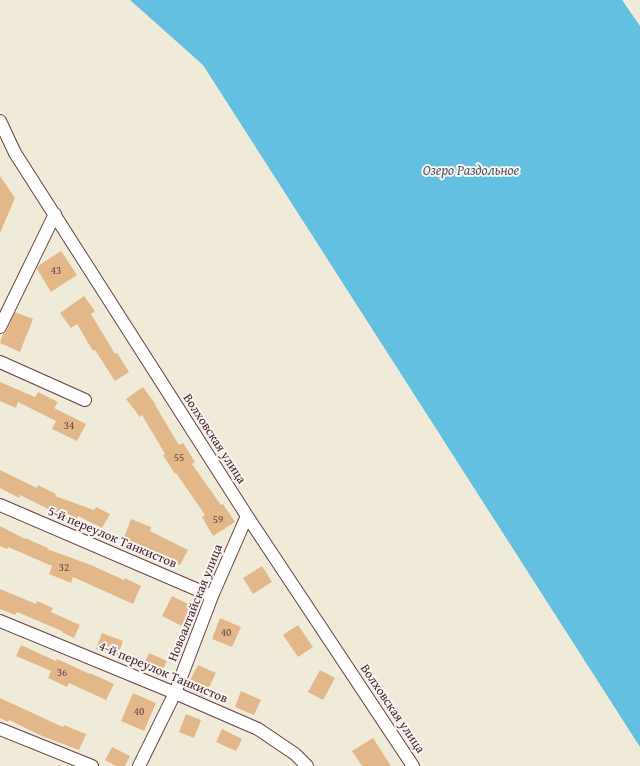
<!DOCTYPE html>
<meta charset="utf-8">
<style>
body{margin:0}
canvas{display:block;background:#f0ebd9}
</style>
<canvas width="640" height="766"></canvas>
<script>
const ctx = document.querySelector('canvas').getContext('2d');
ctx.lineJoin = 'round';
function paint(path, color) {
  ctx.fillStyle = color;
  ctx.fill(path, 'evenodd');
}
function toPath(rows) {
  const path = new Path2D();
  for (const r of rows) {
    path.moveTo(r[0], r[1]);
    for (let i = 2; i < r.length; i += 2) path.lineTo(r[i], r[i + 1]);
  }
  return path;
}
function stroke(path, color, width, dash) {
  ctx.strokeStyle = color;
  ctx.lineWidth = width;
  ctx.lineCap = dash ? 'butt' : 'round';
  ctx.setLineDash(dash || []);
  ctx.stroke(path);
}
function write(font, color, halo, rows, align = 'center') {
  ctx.font = font + ' "Gentium Book Plus",serif';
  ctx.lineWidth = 4;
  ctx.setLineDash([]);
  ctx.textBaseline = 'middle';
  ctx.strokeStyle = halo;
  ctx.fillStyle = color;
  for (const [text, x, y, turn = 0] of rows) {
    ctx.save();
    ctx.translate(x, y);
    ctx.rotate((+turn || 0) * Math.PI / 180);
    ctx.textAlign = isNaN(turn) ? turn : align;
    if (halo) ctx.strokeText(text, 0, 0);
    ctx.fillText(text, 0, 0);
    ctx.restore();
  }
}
const water = toPath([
 [130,0,622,0,640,26,640,747,203,65]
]);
const building = toPath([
 [0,176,15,198,0,233],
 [61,251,77,275,51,292,37,269,38,266],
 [84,296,95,311,91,314,115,354,117,353,129,372,115,381,95,350,93,351,77,324,71,328,60,313],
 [15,312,33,319,20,352,0,343,3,334,7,330],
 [0,382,35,397,38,392,58,402,54,408,86,424,77,441,52,429,56,421,18,402,16,408,0,401],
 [143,387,156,405,155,405,179,445,183,443,195,462,192,464,221,505,223,504,235,522,213,536,202,517,205,515,176,473,175,474,163,455,165,454,142,415,140,417,126,399],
 [0,470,37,488,38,485,56,494,55,496,94,510,96,507,110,514,102,528,78,516,76,523,55,515,56,513,20,495,19,498,0,488],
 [131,519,151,527,150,531,188,550,180,565,144,546,142,551,122,543],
 [0,526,25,539,25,538,48,548,47,549,91,565,124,580,125,578,141,586,133,604,73,577,71,583,49,574,52,566,8,547,7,549,0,546],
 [262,566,272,582,253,594,243,578],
 [0,589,36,604,37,601,53,608,51,612,80,625,74,638,61,632,62,631,17,612,15,615,0,609],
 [172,596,192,606,182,626,162,616],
 [220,618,241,627,232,647,212,639],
 [298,625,313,647,298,657,283,635],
 [102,633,123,641,117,657,96,649],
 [21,645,56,661,57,659,90,674,90,673,114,684,106,700,69,683,67,687,48,678,51,671,16,656],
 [149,653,167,661,161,674,143,666],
 [198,665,216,673,204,697,186,688],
 [320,670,335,678,323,700,308,692],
 [241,691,261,700,254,715,235,707],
 [133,693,156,703,144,731,121,721],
 [0,698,63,727,64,725,86,734,79,750,42,736,9,720,8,722,0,718],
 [186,714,201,720,194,738,179,732],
 [222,729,242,739,236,751,216,742],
 [373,738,391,766,362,766,352,751],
 [112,747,130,756,125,766,116,766,105,760]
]);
const minor = toPath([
 [0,121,15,153,247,516,413,766],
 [0,327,55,214],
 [0,362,85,400],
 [0,505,212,596],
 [0,621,175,693,258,729,295,754,307,766],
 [0,729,92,766],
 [139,766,175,693,212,596,247,516]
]);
const numberNames = [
 ["43",56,271],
 ["34",69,426],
 ["55",179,458],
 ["59",218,520],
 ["32",64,568],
 ["40",226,633],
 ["36",62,673],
 ["40",139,712]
];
const streetNames = [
 ["Волховская улица",214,439,57],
 ["5-й переулок Танкистов",112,538,23],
 ["Новоалтайская улица",196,603,-68],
 ["4-й переулок Танкистов",163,673,23],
 ["Волховская улица",392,709,56]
];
const waterNames = [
 ["Озеро Раздольное",471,171]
];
paint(water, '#63c0e1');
paint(building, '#e2b88b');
stroke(minor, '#633e45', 14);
stroke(minor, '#fff', 12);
write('11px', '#704543', null, numberNames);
write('13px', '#4a1f2b', '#f6f6f2', streetNames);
write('italic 14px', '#53576b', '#f6f6f2', waterNames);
</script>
